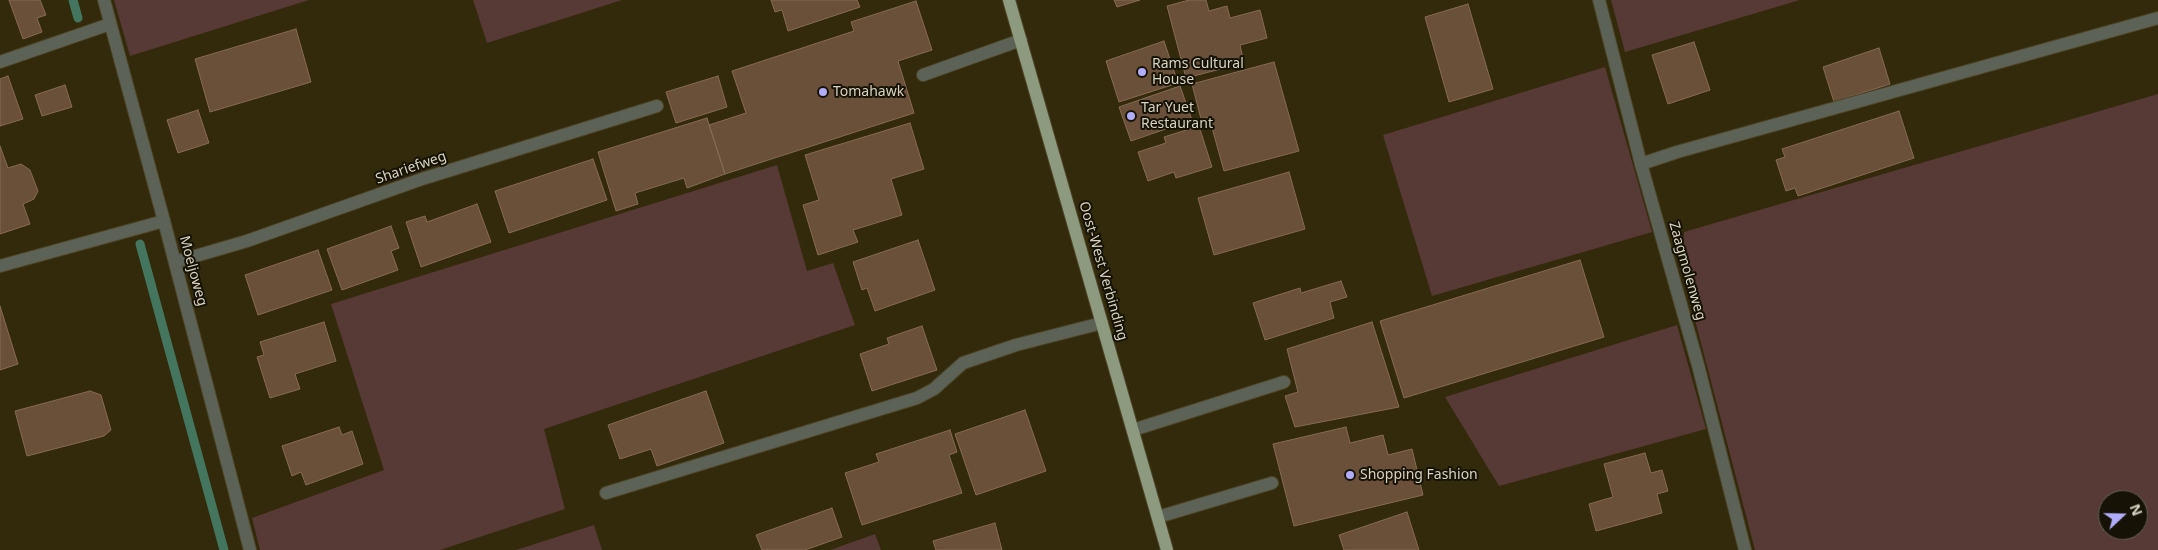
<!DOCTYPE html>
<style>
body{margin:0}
#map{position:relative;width:2158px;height:550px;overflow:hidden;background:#322a0a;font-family:"Noto Sans",sans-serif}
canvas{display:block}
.north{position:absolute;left:2098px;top:490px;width:50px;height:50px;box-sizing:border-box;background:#161306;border:1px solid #646051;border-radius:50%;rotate:69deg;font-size:14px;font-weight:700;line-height:20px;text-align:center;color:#d8d3c1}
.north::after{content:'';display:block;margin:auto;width:18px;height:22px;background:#b1adfa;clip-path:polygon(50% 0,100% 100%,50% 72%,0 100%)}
</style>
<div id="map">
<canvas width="2158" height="550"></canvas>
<div class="north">N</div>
</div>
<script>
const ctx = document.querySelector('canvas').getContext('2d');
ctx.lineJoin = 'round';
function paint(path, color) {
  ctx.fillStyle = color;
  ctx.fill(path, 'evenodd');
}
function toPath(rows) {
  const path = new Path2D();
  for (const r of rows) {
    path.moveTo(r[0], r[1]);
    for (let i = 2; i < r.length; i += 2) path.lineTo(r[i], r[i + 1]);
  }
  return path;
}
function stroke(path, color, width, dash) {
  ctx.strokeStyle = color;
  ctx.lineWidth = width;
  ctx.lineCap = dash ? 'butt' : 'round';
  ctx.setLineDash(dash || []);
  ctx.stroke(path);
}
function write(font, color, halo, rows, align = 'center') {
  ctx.font = font + ' "Noto Sans",sans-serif';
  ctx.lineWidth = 4;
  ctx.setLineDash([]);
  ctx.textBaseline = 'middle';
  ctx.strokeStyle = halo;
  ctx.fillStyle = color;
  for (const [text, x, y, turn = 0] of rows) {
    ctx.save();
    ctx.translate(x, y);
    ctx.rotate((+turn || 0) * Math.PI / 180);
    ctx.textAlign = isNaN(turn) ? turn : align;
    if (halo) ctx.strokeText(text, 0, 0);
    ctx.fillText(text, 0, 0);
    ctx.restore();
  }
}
const green = toPath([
 [114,0,309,0,130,56],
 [473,0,622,0,487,43],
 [1611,0,1800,0,1625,52],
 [1605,67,1652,232,1432,296,1383,135],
 [2158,94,2158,550,1755,550,1695,320,1683,262,1684,232],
 [2108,500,2138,500,2138,530,2108,530],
 [777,165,807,271,833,263,855,325,544,429,565,509,440,550,260,550,252,518,384,470,331,304],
 [1677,325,1706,429,1499,486,1445,397],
 [594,525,602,550,516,550],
 [875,534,881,550,830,550]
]);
const stream = toPath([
 [73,0,78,18],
 [140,244,224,550]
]);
const building = toPath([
 [9,0,40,0,46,15,37,18,42,32,23,39,9,0],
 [771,0,857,0,860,7,788,31,782,10,775,12,771,0],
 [1114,0,1140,0,1117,7,1114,0],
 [1189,0,1206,0,1209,11,1227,6,1230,18,1260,10,1267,38,1240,45,1244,63,1186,78,1167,6,1189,0],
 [916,1,932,50,898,61,914,113,725,174,709,125,746,113,732,71,854,31,851,22,916,1],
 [1468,4,1493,89,1449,102,1425,17,1468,4],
 [296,29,311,82,210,112,195,59,296,29],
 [1164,41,1178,83,1119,102,1106,61,1164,41],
 [1694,42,1710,90,1668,104,1652,55,1694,42],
 [1879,48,1890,84,1834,102,1823,67,1879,48],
 [1274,62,1299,151,1224,171,1209,117,1201,119,1192,84,1274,62],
 [8,76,23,119,0,126,0,79,8,76],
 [718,76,727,107,676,123,666,92,718,76],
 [65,85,72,107,42,116,35,95,65,85],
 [1180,86,1192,120,1131,141,1119,107,1180,86],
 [198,110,209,143,178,153,167,120,198,110],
 [1899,111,1914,158,1798,196,1795,188,1786,191,1776,160,1785,157,1782,149,1899,111],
 [707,118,725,174,687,188,684,178,635,193,638,204,616,211,598,152,707,118],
 [910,123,924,169,891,179,902,215,853,230,858,242,818,255,803,205,819,200,805,155,910,123],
 [1199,126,1212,167,1176,178,1174,172,1148,181,1138,152,1166,143,1164,137,1199,126],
 [0,146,8,168,21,164,30,170,38,191,34,199,23,204,30,224,0,234,0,146],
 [593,159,607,200,509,233,495,191,593,159],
 [1289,172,1305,229,1214,255,1198,198,1289,172],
 [477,204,491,242,421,267,406,222,425,216,427,222,477,204],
 [391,226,399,248,391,251,398,270,342,290,327,249,391,226],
 [918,240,935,290,875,311,867,288,862,290,853,262,918,240],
 [318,250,332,290,258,315,245,275,318,250],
 [1580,260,1604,337,1404,398,1380,321,1580,260],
 [1341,281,1347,297,1330,302,1334,318,1265,340,1253,303,1300,288,1301,293,1341,281],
 [0,306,18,364,0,370,0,306],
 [324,322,336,361,295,374,300,389,270,398,257,357,264,355,260,342,324,322],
 [1372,322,1399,407,1295,427,1285,396,1298,392,1287,349,1372,322],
 [922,326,937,370,872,391,860,354,889,344,887,338,922,326],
 [90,391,101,395,111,430,104,436,27,456,15,411,90,391],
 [706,391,724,443,657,466,651,449,620,459,608,425,706,391],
 [1025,410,1046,471,976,495,955,434,1025,410],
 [339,427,342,435,352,431,363,464,306,485,301,472,292,476,282,446,339,427],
 [1346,427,1350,443,1383,435,1388,455,1412,449,1423,495,1294,526,1273,444,1346,427],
 [950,430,957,452,949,455,962,493,862,525,845,473,879,462,876,454,950,430],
 [1645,453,1651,473,1662,470,1668,491,1657,494,1662,513,1596,531,1589,504,1613,497,1604,464,1645,453],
 [832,508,842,537,805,550,762,550,756,535,832,508],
 [1407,512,1419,550,1344,550,1339,535,1407,512],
 [995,523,1002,550,936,550,933,541,995,523]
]);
const service = toPath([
 [0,62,110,24],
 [923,75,1021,40],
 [1641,164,1677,152,2158,18],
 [0,266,164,221],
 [1133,430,1284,382],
 [606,493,917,398,934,389,963,363,1016,345,1102,323],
 [1158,517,1272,483]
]);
const minor = toPath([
 [104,0,164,221,250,550],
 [1599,0,1641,164,1698,365,1745,550],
 [175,262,247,241,422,179,657,106]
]);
const primary = toPath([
 [1009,0,1167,550]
]);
const markers = [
 [1142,72,5,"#b1adfa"],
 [823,92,5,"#b1adfa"],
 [1131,116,5,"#b1adfa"],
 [1350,475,5,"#b1adfa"]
];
const poiNames = [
 ["Rams Cultural",1152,64],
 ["House",1152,80],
 ["Tomahawk",833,92],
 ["Tar Yuet",1141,108],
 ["Restaurant",1141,124],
 ["Shopping Fashion",1360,475]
];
const streetNames = [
 ["Shariefweg",411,168,-19],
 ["Moeljoweg",193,271,75],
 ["Oost-West Verbinding",1103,271,74],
 ["Zaagmolenweg",1687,271,74]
];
paint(green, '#573935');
stroke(stream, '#44755e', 9);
paint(building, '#6a4f39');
stroke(building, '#876b54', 1);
stroke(service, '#4d4527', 14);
stroke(minor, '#4d4527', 14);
stroke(primary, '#4d4527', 14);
stroke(service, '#5c6356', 12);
stroke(minor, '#5c6356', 12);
stroke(primary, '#8d9a7f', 12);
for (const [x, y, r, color] of markers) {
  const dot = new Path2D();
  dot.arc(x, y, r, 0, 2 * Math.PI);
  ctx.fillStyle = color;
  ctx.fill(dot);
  stroke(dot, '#161306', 2);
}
write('14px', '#d8d3c1', '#161306', poiNames, 'left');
write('14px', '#d8d3c1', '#161306', streetNames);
</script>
